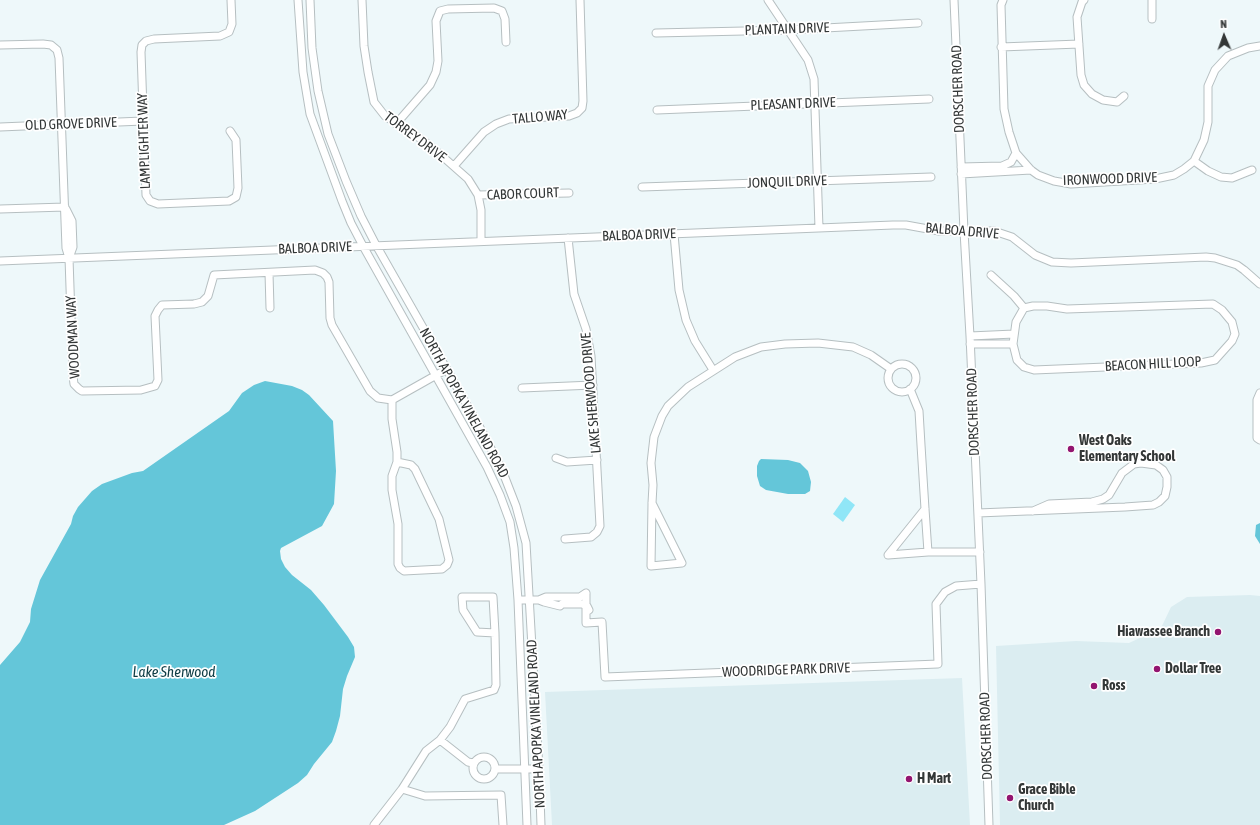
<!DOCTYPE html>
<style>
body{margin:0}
#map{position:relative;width:1260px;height:825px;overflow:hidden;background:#eef8fa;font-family:"Asap Condensed",sans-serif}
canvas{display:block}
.north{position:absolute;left:1204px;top:16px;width:40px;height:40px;-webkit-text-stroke:3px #fff;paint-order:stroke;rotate:358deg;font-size:11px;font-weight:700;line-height:16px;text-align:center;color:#333737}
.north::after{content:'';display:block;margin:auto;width:14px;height:18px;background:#333737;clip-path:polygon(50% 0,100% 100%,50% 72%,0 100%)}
</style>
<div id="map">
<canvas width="1260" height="825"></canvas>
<div class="north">N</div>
</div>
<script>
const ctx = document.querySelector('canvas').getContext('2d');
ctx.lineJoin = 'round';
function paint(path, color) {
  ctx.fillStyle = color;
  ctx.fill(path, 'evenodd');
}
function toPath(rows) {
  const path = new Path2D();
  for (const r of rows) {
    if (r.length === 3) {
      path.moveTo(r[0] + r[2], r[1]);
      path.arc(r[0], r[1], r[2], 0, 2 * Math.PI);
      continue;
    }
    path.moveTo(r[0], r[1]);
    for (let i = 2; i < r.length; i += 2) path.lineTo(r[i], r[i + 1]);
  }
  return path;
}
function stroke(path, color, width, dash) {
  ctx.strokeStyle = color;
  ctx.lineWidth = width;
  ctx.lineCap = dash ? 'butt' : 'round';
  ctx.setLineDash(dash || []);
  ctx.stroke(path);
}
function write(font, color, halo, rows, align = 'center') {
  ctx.font = font + ' "Asap Condensed",sans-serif';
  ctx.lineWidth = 3.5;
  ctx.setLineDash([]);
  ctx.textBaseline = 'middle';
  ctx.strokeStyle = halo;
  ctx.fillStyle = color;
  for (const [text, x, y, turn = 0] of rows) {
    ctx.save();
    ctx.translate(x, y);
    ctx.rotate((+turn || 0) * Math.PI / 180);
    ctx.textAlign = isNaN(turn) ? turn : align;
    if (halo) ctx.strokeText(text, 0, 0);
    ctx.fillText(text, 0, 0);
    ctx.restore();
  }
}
const built = toPath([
 [1250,595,1260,596,1260,825,1000,825,996,646,1076,641,1129,643,1161,628,1171,607,1187,597],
 [962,678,970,825,552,825,545,692]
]);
const green = toPath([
 [845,497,855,505,843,522,833,514]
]);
const water = toPath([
 [265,381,292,386,302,390,309,395,333,421,336,471,334,504,322,526,281,548,280,551,281,559,285,567,292,575,311,590,324,605,348,637,354,647,355,657,347,676,343,689,340,716,336,731,332,742,314,764,307,775,298,783,255,811,224,825,0,825,0,665,20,642,30,622,31,609,40,580,71,524,73,516,78,507,92,491,102,484,132,473,143,471,229,411,242,393,254,385],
 [761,459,788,460,800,463,808,471,811,482,810,491,805,494,788,494,766,490,760,486,757,476,757,466,759,461],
 [1260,523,1260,544,1255,536,1256,525]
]);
const minor = toPath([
 [298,0,303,72,310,114,342,201,351,223,363,246,487,467,500,495,510,522,514,548,518,600,527,825],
 [310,0,312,48,318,91,328,134,346,181,361,216,376,245,483,433,502,470,516,506,526,543,539,769,541,825],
 [362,0,364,46,368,72,374,102,385,116,424,141,442,156,468,179,478,195,481,210,481,241],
 [768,0,808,60,814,79,819,228],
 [954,0,964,231,970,336,981,584,989,825],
 [1003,0,1001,5,1004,109,1009,132,1016,153,1031,170,1038,175,1054,181,1071,184,1155,179,1174,175,1184,169,1194,161,1204,140,1208,122,1208,86,1215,70,1228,56,1248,48,1260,46],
 [1084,0,1082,2,1077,17,1081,75,1084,85,1092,94,1103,100,1117,102,1124,96],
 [1152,0,1152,19],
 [656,33,788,30,918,23],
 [0,45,43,44,51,45,57,50,59,58,66,248,69,258,73,376,74,384,79,389,82,391,141,390,155,386,158,380,155,316,158,310,162,305,194,304,202,302,208,296,214,275,315,270,323,273,327,277,329,282,330,318,332,325,370,391,378,398,392,400,447,369],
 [1001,47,1079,44],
 [657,110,929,99],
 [396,124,430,85,436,72,438,61,436,21,440,11,448,9,494,8,502,11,505,19,506,42],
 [0,127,143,121],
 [230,131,236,140,238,188,236,197,229,201,158,204,150,201,146,195,141,52,142,45,146,41,154,39,220,36,229,32,232,24,231,0],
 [1194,161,1208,171,1221,177,1232,178,1252,170],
 [454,166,484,132,496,124,509,119,569,116,577,113,582,108,583,101,580,0],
 [961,167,1002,166,1011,162,1016,153],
 [961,174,1031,170],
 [642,187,931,177],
 [478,195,569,193],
 [0,209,65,207],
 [66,209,72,221,73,247,69,258],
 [674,234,679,290,686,320,695,341,713,370],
 [0,261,893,225,906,225,939,231,994,231,1012,237,1035,255,1052,262,1071,263,1206,257,1215,258,1237,265,1244,270,1260,284],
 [269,273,270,308],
 [991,275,1014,296,1024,308,1033,306,1047,306,1067,309,1213,304,1222,310,1232,322,1235,334,1232,341,1215,360,1201,363,1034,370,1024,367,1017,360,1013,344,1016,322,1024,308],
 [970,336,1014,334],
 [970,344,1013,344],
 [902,378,14],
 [522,388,593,385],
 [910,389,919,411,921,445,925,509,928,552,888,555,925,509],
 [1260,393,1257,400,1257,438,1260,440],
 [392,400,392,419,397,452,397,462,392,476,392,490,398,524,398,564,400,568,404,571,442,569,447,565,449,560,439,519,415,469,411,465,397,462],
 [556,458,567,462,597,460],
 [652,503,682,563,651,566,652,503,653,485,651,463,654,437,662,416,668,406,688,387,735,357,761,347,785,344,818,343,853,347,871,355,891,369],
 [978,513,1125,507,1153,505,1159,502,1165,496,1167,487,1167,477,1163,470,1156,465,1141,463,1134,464,1122,473,1109,495,1103,499,1092,502,1049,504,1033,511],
 [565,539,591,537,597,532,600,526,591,356,586,329,574,294,568,238],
 [928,552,980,552],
 [586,593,586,623,602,622,605,677,938,664,936,604,945,592,956,586,981,584],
 [518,600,539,600,546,597,580,597,586,593],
 [539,600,544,602,560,606,562,604,582,604,587,606,589,610],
 [440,740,468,762,473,763],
 [484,768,11],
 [495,769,539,769],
 [402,789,426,751,440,740,450,727,465,699,494,690,496,685,495,633,493,597,462,597,463,610,477,632,495,633],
 [374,825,402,789,425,796,501,795,503,825]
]);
const markers = [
 [1071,449,4,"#931570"],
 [1218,632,4,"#931570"],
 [1157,669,4,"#931570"],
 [1094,686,4,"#931570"],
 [909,779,4,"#931570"],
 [1010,798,4,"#931570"]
];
const streetNames = [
 ["PLANTAIN DRIVE",787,29,-2],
 ["DORSCHER ROAD",958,89,-92],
 ["PLEASANT DRIVE",793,104,-2],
 ["TALLO WAY",540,117,-5],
 ["OLD GROVE DRIVE",71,124,-2],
 ["TORREY DRIVE",415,137,37],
 ["LAMPLIGHTER WAY",144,141,-92],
 ["IRONWOOD DRIVE",1110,179,-2],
 ["JONQUIL DRIVE",787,182,-2],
 ["CABOR COURT",523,194,-2],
 ["BALBOA DRIVE",962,231,5],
 ["BALBOA DRIVE",639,235,-2],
 ["BALBOA DRIVE",315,248,-2],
 ["WOODMAN WAY",73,337,-93],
 ["BEACON HILL LOOP",1153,364,-3],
 ["LAKE SHERWOOD DRIVE",591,393,-95],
 ["NORTH APOPKA VINELAND ROAD",464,403,61],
 ["DORSCHER ROAD",973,412,-92],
 ["WOODRIDGE PARK DRIVE",786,670,-2],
 ["NORTH APOPKA VINELAND ROAD",536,724,-93],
 ["DORSCHER ROAD",986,736,-92]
];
const poiNames = [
 ["West Oaks",1079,441],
 ["Elementary School",1079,457],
 ["Hiawassee Branch",1210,632,"right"],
 ["Dollar Tree",1165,669],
 ["Ross",1102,686],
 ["H Mart",917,779],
 ["Grace Bible",1018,790],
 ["Church",1018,806]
];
const waterNames = [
 ["Lake Sherwood",174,672]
];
paint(built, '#dbedf1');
paint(green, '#90e6f7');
paint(water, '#64c6d9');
stroke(minor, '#b6bfc1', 9);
stroke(minor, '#fff', 7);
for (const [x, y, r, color] of markers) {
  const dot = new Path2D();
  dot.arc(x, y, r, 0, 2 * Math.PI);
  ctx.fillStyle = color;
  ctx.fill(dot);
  stroke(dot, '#fff', 1.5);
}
write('14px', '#333737', '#fff', streetNames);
write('bold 14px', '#333737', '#fff', poiNames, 'left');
write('italic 15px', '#0f3d45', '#fff', waterNames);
</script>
